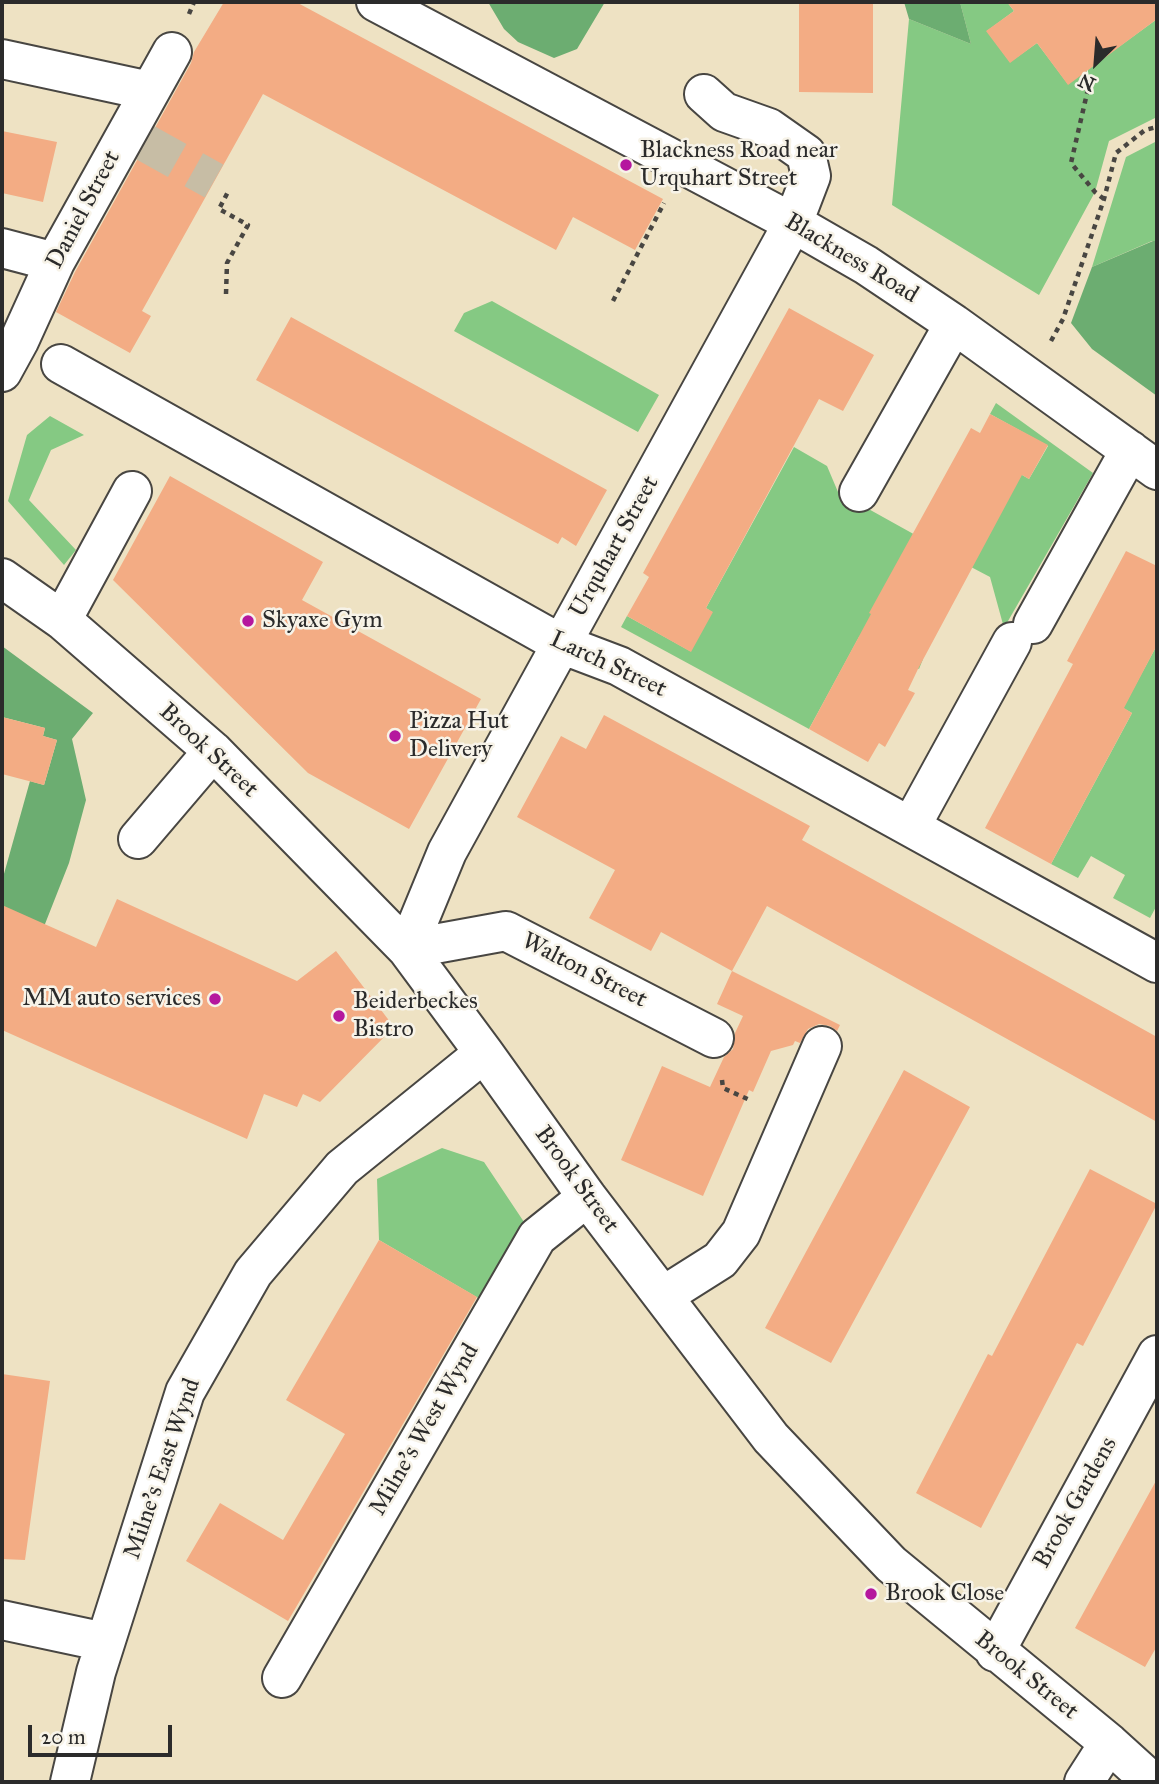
<!DOCTYPE html>
<style>
body{margin:0}
#map{position:relative;width:1159px;height:1784px;overflow:hidden;background:#eee2c3;font-family:"IM FELL Great Primer",serif}
canvas{display:block}
.frame{position:absolute;inset:0;border:4px solid #2b2b2b;pointer-events:none}
.north{position:absolute;left:1061px;top:28px;width:70px;height:70px;-webkit-text-stroke:5px #f7f3e8;paint-order:stroke;rotate:205deg;font-size:19px;font-weight:700;line-height:28px;text-align:center;color:#2b2b2b}
.north::after{content:'';display:block;margin:auto;width:24px;height:32px;background:#2b2b2b;clip-path:polygon(50% 0,100% 100%,50% 72%,0 100%)}
.scale{position:absolute;left:28px;top:1725px;width:144px;height:32px;box-sizing:border-box;border:4px solid #2b2b2b;border-top:0;padding-left:9px;font-size:21px;line-height:24px;white-space:nowrap;color:#2b2b2b;-webkit-text-stroke:5px #f7f3e8;paint-order:stroke}
</style>
<div id="map">
<canvas width="1159" height="1784"></canvas>
<div class="frame"></div>
<div class="north">N</div>
<div class="scale">20 m</div>
</div>
<script>
const ctx = document.querySelector('canvas').getContext('2d');
ctx.lineJoin = 'round';
function paint(path, color) {
  ctx.fillStyle = color;
  ctx.fill(path, 'evenodd');
}
function toPath(rows) {
  const path = new Path2D();
  for (const r of rows) {
    path.moveTo(r[0], r[1]);
    for (let i = 2; i < r.length; i += 2) path.lineTo(r[i], r[i + 1]);
  }
  return path;
}
function stroke(path, color, width, dash) {
  ctx.strokeStyle = color;
  ctx.lineWidth = width;
  ctx.lineCap = dash ? 'butt' : 'round';
  ctx.setLineDash(dash || []);
  ctx.stroke(path);
}
function write(font, color, halo, rows, align = 'center') {
  ctx.font = font + ' "IM FELL Great Primer",serif';
  ctx.lineWidth = 5;
  ctx.setLineDash([]);
  ctx.textBaseline = 'middle';
  ctx.strokeStyle = halo;
  ctx.fillStyle = color;
  for (const [text, x, y, turn = 0] of rows) {
    ctx.save();
    ctx.translate(x, y);
    ctx.rotate((+turn || 0) * Math.PI / 180);
    ctx.textAlign = isNaN(turn) ? turn : align;
    if (halo) ctx.strokeText(text, 0, 0);
    ctx.fillText(text, 0, 0);
    ctx.restore();
  }
}
const green = toPath([
 [960,2,1007,2,1014,11,987,31,1010,62,1037,43,1068,84,1157,19,1157,117,1109,141,1095,192,1039,295,892,205,909,19,971,44],
 [1157,141,1157,241,1152,241,1092,267,1126,157],
 [492,301,659,395,638,432,454,331,464,313],
 [996,403,1093,473,1004,628,990,577,971,567,882,621,923,659,919,669,859,637,809,729,621,627,627,616,690,651,712,612,706,608,794,447,827,466,838,492,971,566,998,461,1029,479,1048,446,990,414],
 [50,416,84,435,51,450,29,500,76,550,64,565,8,501,27,435],
 [1157,645,1157,905,1150,918,1113,898,1125,875,1091,856,1078,878,1051,864,1132,713,1123,708],
 [442,1148,484,1162,524,1222,480,1299,379,1240,377,1179]
]);
const forest = toPath([
 [488,2,605,2,577,49,554,58,518,42,504,29],
 [904,2,960,2,971,44,909,19],
 [1153,241,1157,241,1157,396,1092,349,1071,323,1092,267],
 [2,646,93,713,72,739,86,800,69,863,45,924,2,1017,2,881,30,781,44,785,57,740,43,736,45,728,2,717]
]);
const building = toPath([
 [224,2,296,2,663,199,635,250,573,217,556,250,263,94,142,311,151,316,130,353,56,312,75,272,191,63,194,52],
 [799,2,873,2,873,93,799,92],
 [1007,2,1157,2,1157,19,1068,85,1037,43,1010,63,986,31,1014,11],
 [2,131,57,142,43,202,2,193],
 [789,308,874,355,843,411,819,399,706,608,713,612,691,652,627,616,649,577,643,573],
 [291,317,607,490,576,546,562,537,558,544,256,380],
 [990,414,1048,445,1029,479,1022,475,918,669,908,690,915,693,885,747,879,743,868,762,809,729,871,614,869,613,971,428,980,433],
 [170,476,323,562,302,600,481,699,409,829,308,773,113,580],
 [1126,551,1157,566,1157,645,1124,708,1132,713,1051,864,985,828,1073,664,1067,661],
 [604,715,810,826,802,840,1157,1037,1157,1122,767,906,732,971,661,932,651,951,589,918,615,870,517,817,561,736,586,749],
 [2,717,45,728,43,736,57,740,44,785,2,774],
 [117,899,297,981,336,951,394,1027,320,1102,303,1094,297,1107,264,1094,247,1139,2,1030,2,905,96,947],
 [732,971,840,1025,837,1031,830,1026,819,1024,808,1029,800,1043,795,1041,793,1045,771,1051,753,1092,749,1090,703,1196,621,1160,662,1066,710,1087,724,1057,733,1049,735,1033,743,1016,717,1004],
 [904,1070,970,1107,831,1363,765,1328],
 [1090,1169,1157,1204,1083,1346,1077,1343,981,1528,916,1493,988,1354,992,1356],
 [379,1240,477,1297,288,1621,186,1561,220,1503,283,1540,345,1434,286,1400],
 [2,1374,50,1381,25,1560,2,1559],
 [1157,1479,1157,1646,1145,1667,1075,1628]
]);
const minorTunnel = toPath([
 [144,142,214,181]
]);
const path = toPath([
 [189,14,194,2],
 [1088,89,1071,163,1095,192,1104,199],
 [226,294,227,263,248,225,219,209,229,190],
 [613,301,664,203],
 [1051,341,1063,319,1104,199,1116,153,1145,130,1157,127],
 [722,1080,723,1088,752,1101]
]);
const minor = toPath([
 [376,2,793,223,866,265,954,324,1157,470],
 [2,59,150,91],
 [2,248,55,262],
 [61,364,561,644,619,666,1157,963],
 [2,372,19,341,55,262,172,52],
 [859,492,954,324],
 [2,578,62,620,213,751,407,949,484,1053,587,1197,771,1438,891,1564,1109,1743,1152,1782],
 [62,620,132,491],
 [1033,624,1130,450],
 [911,826,1012,642],
 [138,839,213,751],
 [407,949,447,852,793,223,811,176,806,154,769,128,724,112,704,94],
 [407,949,506,931,714,1038],
 [663,1296,720,1260,741,1233,822,1046],
 [2,1620,105,1642],
 [995,1652,1157,1355],
 [282,1678,537,1237,587,1197],
 [70,1782,96,1672,185,1392,253,1273,342,1168,484,1053],
 [1084,1782,1109,1743]
]);
const markers = [
 [626,165,7,"#b5179e"],
 [248,621,7,"#b5179e"],
 [395,736,7,"#b5179e"],
 [215,999,7,"#b5179e"],
 [339,1016,7,"#b5179e"],
 [871,1594,7,"#b5179e"]
];
const poiNames = [
 ["Blackness Road near",640,151],
 ["Urquhart Street",640,179],
 ["Skyaxe Gym",262,621],
 ["Pizza Hut",409,722],
 ["Delivery",409,750],
 ["MM auto services",201,999,"right"],
 ["Beiderbeckes",353,1002],
 ["Bistro",353,1030],
 ["Brook Close",885,1594]
];
const streetNames = [
 ["Daniel Street",84,210,-62],
 ["Blackness Road",851,259,31],
 ["Urquhart Street",615,547,-61],
 ["Larch Street",608,665,25],
 ["Brook Street",208,751,43],
 ["Walton Street",584,971,27],
 ["Brook Street",576,1180,54],
 ["Milne's West Wynd",425,1430,-60],
 ["Milne's East Wynd",163,1469,-71],
 ["Brook Gardens",1076,1503,-61],
 ["Brook Street",1026,1676,39]
];
paint(green, '#85c983');
paint(forest, '#6cad71');
paint(building, '#f3ac84');
stroke(minorTunnel, '#c7bda5', 38, [38, 19]);
stroke(minor, '#484642', 42);
stroke(path, '#484642', 4.5, [5, 5]);
stroke(minor, '#fff', 38);
for (const [x, y, r, color] of markers) {
  const dot = new Path2D();
  dot.arc(x, y, r, 0, 2 * Math.PI);
  ctx.fillStyle = color;
  ctx.fill(dot);
  stroke(dot, '#f7f3e8', 2.5);
}
write('24px', '#2b2b2b', '#f7f3e8', poiNames, 'left');
write('24px', '#2b2b2b', '#f7f3e8', streetNames);
</script>
